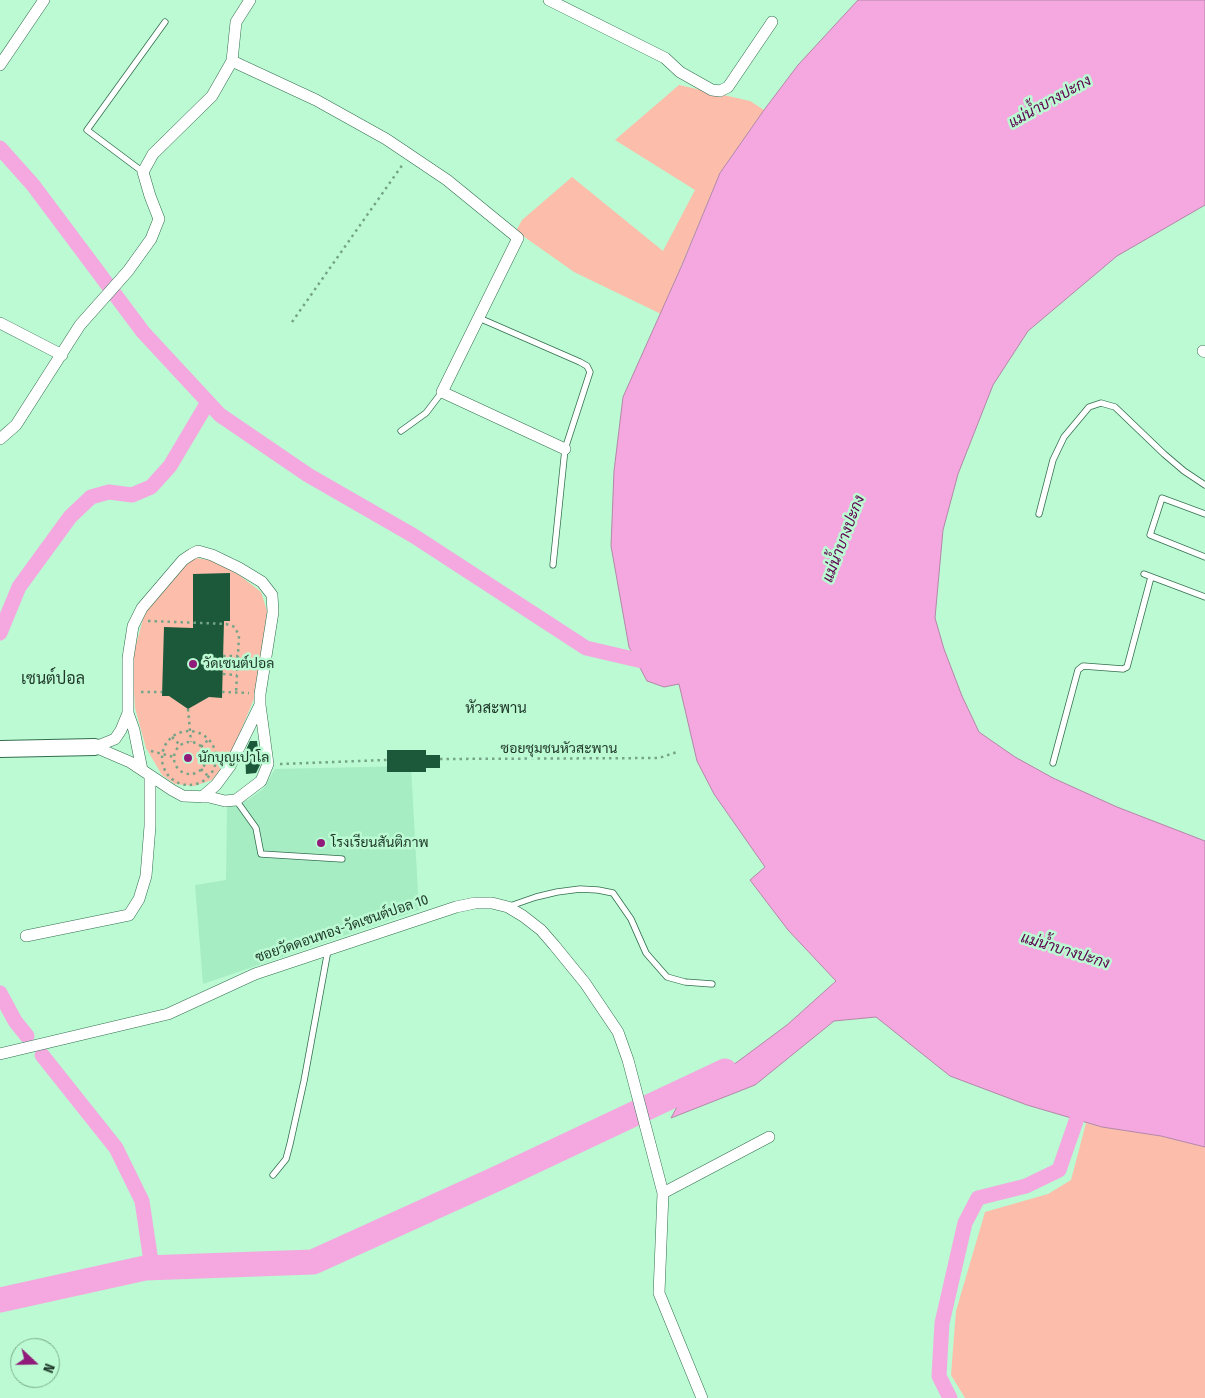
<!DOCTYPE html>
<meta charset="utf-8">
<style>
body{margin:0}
#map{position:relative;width:1205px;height:1398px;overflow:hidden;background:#bbfad3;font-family:"Fira Sans Condensed",sans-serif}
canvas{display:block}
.north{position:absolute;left:10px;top:1338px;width:50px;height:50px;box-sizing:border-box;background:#bbfad3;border:1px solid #7cac8e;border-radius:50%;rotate:111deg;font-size:14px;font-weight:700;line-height:20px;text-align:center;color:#1d3627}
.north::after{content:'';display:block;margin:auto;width:18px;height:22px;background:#911b7a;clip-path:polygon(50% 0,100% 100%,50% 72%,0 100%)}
</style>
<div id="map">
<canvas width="1205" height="1398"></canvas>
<div class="north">N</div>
</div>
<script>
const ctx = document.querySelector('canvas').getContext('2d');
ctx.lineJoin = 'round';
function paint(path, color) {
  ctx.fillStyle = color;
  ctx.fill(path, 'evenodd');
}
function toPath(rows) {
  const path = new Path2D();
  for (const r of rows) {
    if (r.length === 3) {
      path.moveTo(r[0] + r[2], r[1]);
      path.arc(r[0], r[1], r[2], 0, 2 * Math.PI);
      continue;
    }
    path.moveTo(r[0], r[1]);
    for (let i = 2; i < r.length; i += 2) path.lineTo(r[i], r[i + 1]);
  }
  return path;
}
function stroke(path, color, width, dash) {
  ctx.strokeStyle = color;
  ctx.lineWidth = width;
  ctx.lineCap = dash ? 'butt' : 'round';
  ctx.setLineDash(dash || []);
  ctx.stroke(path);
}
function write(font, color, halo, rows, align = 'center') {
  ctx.font = font + ' "Fira Sans Condensed",Sarabun,sans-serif';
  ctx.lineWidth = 5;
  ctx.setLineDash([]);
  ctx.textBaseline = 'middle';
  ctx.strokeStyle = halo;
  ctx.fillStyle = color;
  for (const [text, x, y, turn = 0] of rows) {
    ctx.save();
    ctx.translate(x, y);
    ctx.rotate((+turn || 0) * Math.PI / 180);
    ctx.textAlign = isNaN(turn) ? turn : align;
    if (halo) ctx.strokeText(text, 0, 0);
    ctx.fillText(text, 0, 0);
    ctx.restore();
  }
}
const built = toPath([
 [411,766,419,910,203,984,195,885,226,880,227,806,248,800,263,789,275,769]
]);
const green = toPath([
 [679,85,750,101,764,110,720,173,661,314,574,272,516,231,522,220,572,177,663,251,695,190,615,140],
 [196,558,215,561,239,575,261,592,267,611,256,694,229,759,212,780,194,786,175,784,162,775,146,748,135,708,132,659,145,612,186,563],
 [1086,1123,1102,1127,1161,1136,1205,1147,1205,1398,965,1398,951,1375,956,1311,985,1212,1048,1194,1071,1180]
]);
const water = toPath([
 [858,0,1205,0,1205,205,1117,256,1028,331,993,385,958,474,943,530,935,618,944,649,962,696,979,732,1015,757,1053,778,1117,807,1205,841,1205,1147,1161,1136,1102,1127,1027,1105,950,1076,876,1017,834,1021,755,1085,671,1118,687,1088,725,1071,787,1025,836,981,788,930,750,880,765,867,714,794,697,761,679,684,664,687,647,681,629,647,611,546,614,471,623,397,682,265,720,173,764,110,798,65,858,0]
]);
const canal = toPath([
 [0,148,33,185,143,332,220,415,308,475,414,536,586,648,655,664],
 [0,633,19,587,70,517,91,497,109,492,132,495,151,487,170,466,208,402],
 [0,993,15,1021,27,1036],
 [42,1055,116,1148,142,1201,152,1268],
 [950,1398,939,1376,942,1323,965,1223,978,1198,1026,1186,1059,1170,1083,1101]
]);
const river = toPath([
 [0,1300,145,1268,313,1262,496,1179,725,1071]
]);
const building = toPath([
 [230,573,230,621,224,621,222,698,209,697,188,709,169,696,162,696,164,627,193,628,193,574],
 [250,741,257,741,260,765,256,773,246,774,245,752],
 [387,750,426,750,426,755,440,755,440,768,426,768,426,772,387,772]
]);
const path = toPath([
 [292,322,403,164],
 [148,621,226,624,235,627,239,636,236,693],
 [223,656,238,656],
 [223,674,237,675],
 [141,692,162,692],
 [222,692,249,693],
 [188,709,191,742],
 [189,758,27],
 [172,737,180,745],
 [190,758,16],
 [201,747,208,740],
 [151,751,174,757],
 [205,759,216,760],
 [440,759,659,758,677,752],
 [280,764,387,760],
 [201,769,208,776]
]);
const lane = toPath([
 [143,172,87,130,165,22],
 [479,318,580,362,587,366,590,372,565,449,553,565],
 [401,431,426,413,442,392],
 [1039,514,1053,460,1064,437,1089,407,1101,403,1115,407,1164,454,1184,471,1205,485],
 [1205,514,1162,498,1150,535,1205,557],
 [1144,574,1205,597],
 [1053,763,1078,670,1083,666,1123,669,1127,667,1151,577],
 [236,800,256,828,261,854,342,859],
 [510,906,536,897,557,892,580,889,598,890,613,893,631,919,646,953,667,977,685,982,712,984],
 [273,1175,286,1159,290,1144,304,1081,328,950]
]);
const street = toPath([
 [549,0,665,58,680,72,712,90,720,91,728,87,772,22],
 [232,61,316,100,386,139,447,180,518,238,442,392,565,449],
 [0,65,44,0],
 [0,323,62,355],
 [1203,351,1205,352],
 [0,439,16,425,80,325,128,271,151,239,159,219,150,196,143,172,153,154,212,96,232,61,236,22,250,0],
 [95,747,130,762,172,790,183,796,209,797,225,801,236,800,261,781,268,764,260,705],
 [95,747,115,739,121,730,128,713],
 [142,770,134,730,128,713,128,658,133,626,142,608,183,560,192,554,198,551,212,555,239,568,262,582,272,595,273,612,260,694,260,705,230,766,216,785,202,797],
 [26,936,129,915,139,899,146,876,150,826,150,777],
 [0,1054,168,1014,255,974,456,907,475,903,492,903,508,907,523,916,541,930,554,945,585,983,618,1032,628,1060,663,1193,659,1293,702,1398],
 [663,1193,769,1137]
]);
const secondary = toPath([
 [0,749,95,747]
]);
const markers = [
 [193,664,5,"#911b7a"],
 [188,758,5,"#911b7a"],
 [321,843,5,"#911b7a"]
];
const poiNames = [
 ["วัดเซนต์ปอล",203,664],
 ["นักบุญเปาโล",198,758],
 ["โรงเรียนสันติภาพ",331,843]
];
const streetNames = [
 ["ซอยชุมชนหัวสะพาน",559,749],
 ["ซอยวัดดอนทอง-วัดเซนต์ปอล 10",342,929,-19]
];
const waterNames = [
 ["แม่น้ำบางปะกง",1050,102,-29],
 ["แม่น้ำบางปะกง",844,539,-69],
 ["แม่น้ำบางปะกง",1065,951,17]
];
const neighbourhoodNames = [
 ["หัวสะพาน",496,709]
];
const quarterNames = [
 ["เซนต์ปอล",53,680]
];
paint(built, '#a7edc4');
paint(green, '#fcbeab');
paint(water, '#f4a8df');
stroke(water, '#b486a8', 1);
stroke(canal, '#f4a8df', 15);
stroke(river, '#f4a8df', 25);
paint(building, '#1b593a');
stroke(lane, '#326e4e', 7);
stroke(street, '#326e4e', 12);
stroke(secondary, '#326e4e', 18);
stroke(path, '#75a487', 2.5, [2.5, 4]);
stroke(lane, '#fff', 5.5);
stroke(street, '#fff', 11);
stroke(secondary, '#fff', 16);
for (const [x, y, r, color] of markers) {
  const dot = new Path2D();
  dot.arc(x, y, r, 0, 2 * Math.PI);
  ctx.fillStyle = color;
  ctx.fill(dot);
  stroke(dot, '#bbfad3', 2);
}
write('14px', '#1d3627', '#bbfad3', poiNames, 'left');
write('14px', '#1d3627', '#bbfad3', streetNames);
write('italic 15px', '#5d004d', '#bbfad3', waterNames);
write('15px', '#1d3627', '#bbfad3', neighbourhoodNames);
write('16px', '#1d3627', '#bbfad3', quarterNames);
</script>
